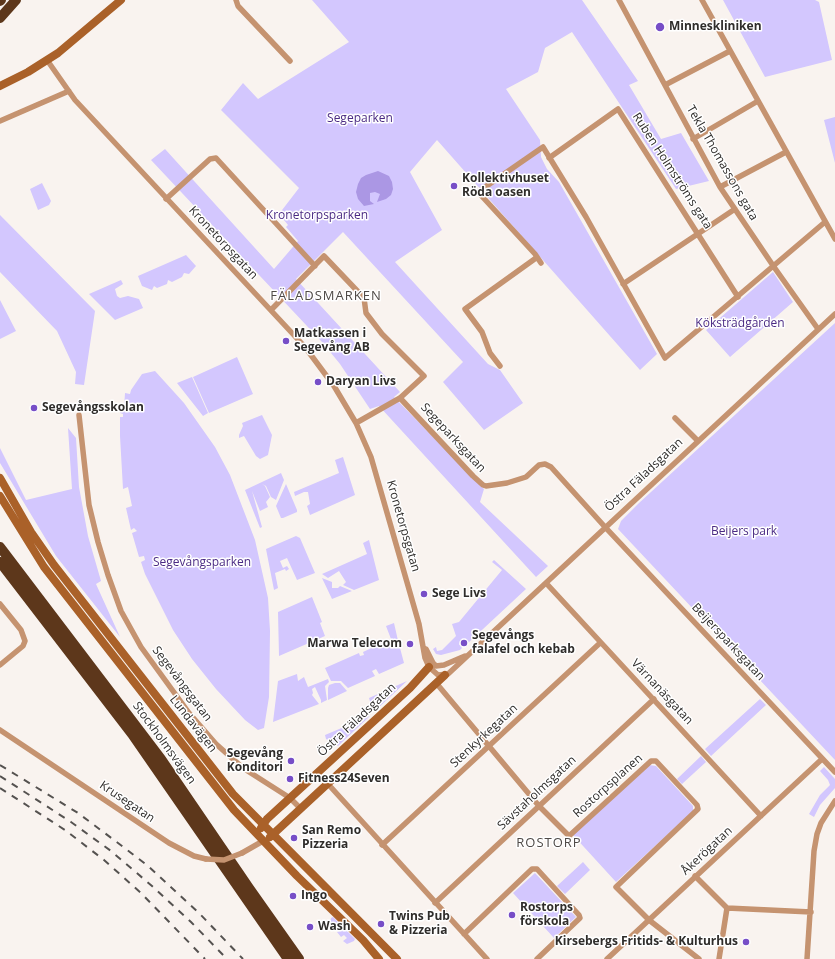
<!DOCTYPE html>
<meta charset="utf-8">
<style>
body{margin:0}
canvas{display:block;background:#f9f3ef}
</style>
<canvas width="835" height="959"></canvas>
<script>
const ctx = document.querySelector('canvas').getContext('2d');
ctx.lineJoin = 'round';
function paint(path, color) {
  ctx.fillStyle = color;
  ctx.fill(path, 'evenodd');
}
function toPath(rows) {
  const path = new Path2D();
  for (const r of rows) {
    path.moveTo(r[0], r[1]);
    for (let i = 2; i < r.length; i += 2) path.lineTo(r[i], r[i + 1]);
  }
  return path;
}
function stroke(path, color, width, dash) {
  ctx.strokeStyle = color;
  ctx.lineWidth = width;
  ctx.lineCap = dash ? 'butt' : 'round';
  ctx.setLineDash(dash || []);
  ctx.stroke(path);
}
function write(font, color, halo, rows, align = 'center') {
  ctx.font = font + ' "Open Sans",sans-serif';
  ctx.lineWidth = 3;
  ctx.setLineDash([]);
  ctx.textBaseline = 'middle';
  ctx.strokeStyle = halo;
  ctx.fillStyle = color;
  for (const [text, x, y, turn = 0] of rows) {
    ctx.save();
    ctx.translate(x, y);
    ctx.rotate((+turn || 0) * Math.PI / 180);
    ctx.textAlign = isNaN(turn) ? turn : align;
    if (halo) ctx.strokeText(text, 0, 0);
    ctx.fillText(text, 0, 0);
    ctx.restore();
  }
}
const green = toPath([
 [312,0,582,0,638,81,629,85,661,139,681,133,709,181,676,189,572,32,545,48,538,72,506,89,540,140,541,157,547,169,559,182,657,354,640,370,437,140,410,172,442,230,395,262,488,364,500,370,523,403,484,430,443,382,463,362,343,232,296,279,400,392,394,397,484,489,480,502,548,566,536,577,379,406,370,409,340,364,322,342,151,160,165,149,274,269,298,241,286,227,288,225,279,214,299,188,221,110,243,83,258,99,349,42],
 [723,0,815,0,819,2,832,60,765,77],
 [835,117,835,163,824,120],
 [42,183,51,201,49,205,38,210,30,189],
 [0,215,95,311,84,385,75,384,76,372,57,331,0,272],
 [186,255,196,266,189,274,184,273,182,277,172,282,168,280,167,284,157,288,154,286,152,290,142,286,138,276],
 [773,272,793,302,730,357,706,330],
 [121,280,123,284,115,289,117,296,120,298,128,296,139,299,143,308,115,320,89,294],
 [0,300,16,331,0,339],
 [835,323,835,760,618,529,621,521,639,503],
 [237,357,253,394,209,413,193,377],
 [155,371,184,403,215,447,230,475,255,540,268,598,270,631,269,697,264,728,258,730,245,720,216,689,192,659,173,630,145,574,141,562,145,560,144,556,139,557,132,533,137,531,134,528,131,530,126,508,132,506,128,487,123,489,120,436,120,417,123,417,123,414,120,413,121,408,124,408,125,393,130,394,131,390,142,374],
 [192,377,208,413,203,416,177,383],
 [262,415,272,435,268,455,260,459,256,456,244,436,239,438,239,435,243,426,242,423],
 [68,428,76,438,79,487,88,536,101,581,96,584,120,637,56,556,0,463,0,448,26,500,72,489],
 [343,457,355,495,310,515,307,506,310,504,308,492,304,492,295,496,294,492,339,473,335,460],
 [281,473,284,480,276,500,271,497,266,486,262,484,265,486,270,497,266,502,268,507,260,511,252,491,262,527,260,528,245,490],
 [286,484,297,510,297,512,283,518,281,518,276,506],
 [296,536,300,538,315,573,297,580,287,558,280,561,283,568,287,566,289,569,286,571,285,569,275,573,278,588,274,590,266,549],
 [369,540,379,580,354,590,343,585,346,582,339,571,328,578,322,574,367,554,363,543],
 [494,560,526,589,468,643,464,639,459,644,462,648,460,650,441,655,436,654,433,649,436,647,437,651,442,650,456,636,452,624,459,622,502,570,492,562],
 [322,578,332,582,332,588,338,588,340,586,352,591,332,599],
 [312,597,322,622,320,623,325,636,279,656,278,612],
 [394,623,399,645,397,646,398,648,400,648,404,663,379,674,376,669,372,671,375,676,348,688,341,681,331,681,325,668,359,653,360,656,364,655,363,652,391,639,386,626],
 [297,674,298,681,304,677,308,687,328,679,329,682,325,686,327,700,321,703,321,700,315,687,312,689,313,693,312,695,319,704,273,722,278,681],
 [407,681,375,711,373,711,369,698],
 [335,683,340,683,347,691,328,700,328,688,329,685],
 [760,699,766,705,711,756,705,749],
 [370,716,338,746,326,739,325,735],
 [701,756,706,762,682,784,677,779],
 [649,765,656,766,693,806,693,811,616,882,573,835],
 [824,767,835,779,835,788,820,805,814,817,809,814,820,795,830,785,828,780,820,771],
 [583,862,590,870,565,894,557,886],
 [535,873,576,917,554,938,513,893],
 [333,917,355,939,354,941,347,944,343,941,347,938,344,935,341,937,337,932,342,930,334,922,330,922,331,918]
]);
const water = toPath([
 [378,171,389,176,392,182,393,189,391,195,386,199,377,202,380,194,375,192,370,193,370,201,374,204,364,206,358,199,356,192,358,184,361,178,366,175]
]);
const street = toPath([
 [236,0,238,6,290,61],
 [619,0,720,187,774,267,818,329],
 [702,0,835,239],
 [47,60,75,100,305,347,334,386,356,423,371,457,419,624,425,658,429,667,438,675,448,674,835,314],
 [665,85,730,51],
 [0,121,69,91],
 [693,139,758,101],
 [549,158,618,109,738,297],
 [720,187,786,152],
 [166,199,210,159,216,158,315,266],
 [541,263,535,254,478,192,543,147,586,217,665,358,825,222],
 [623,284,735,209],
 [271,310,324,256,364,298,366,313,382,334,424,376,400,398,356,423],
 [500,366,490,353,482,332,465,309,536,258],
 [400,398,473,476,483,485,486,486,507,483,526,477,539,465,545,464,551,467,605,527,835,772],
 [79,415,89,505,98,542,108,575,121,611,141,647,189,713,216,744,243,768,290,798,301,809],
 [675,418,698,441],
 [546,583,761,816],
 [0,604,21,630,25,641,23,646,0,665],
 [426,649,433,663],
 [429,667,433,663,436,666,444,665,465,656],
 [437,684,539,806,569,836,651,761,656,761,697,805,698,809,616,887,649,920,699,959],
 [0,730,169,843,194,856,206,859],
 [328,784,487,959],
 [382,845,600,643],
 [242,853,263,841],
 [695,876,727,908,811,912],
 [435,903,654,699],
 [464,934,532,869,537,869,579,915,580,918,537,959],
 [607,959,822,759],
 [719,959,727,908],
 [807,959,814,851,817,834,821,823,835,801]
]);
const secondary = toPath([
 [0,86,28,72,58,53,121,0],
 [0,478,31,532,54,565,233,794,397,959],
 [0,496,44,567,234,810,297,876,363,940,379,959],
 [261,828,267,819,410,688,429,667],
 [270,837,445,675]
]);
const highway = toPath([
 [0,1,1,0],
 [0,18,16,0],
 [0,547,161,759,249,888,299,959],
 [0,562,132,734,288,959]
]);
const rail = toPath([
 [0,765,78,813,118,843,148,866,199,913,243,959],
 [0,776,71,822,111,851,152,886,191,922,227,959],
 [0,788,65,830,104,860,141,893,205,959]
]);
const streetBridge = toPath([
 [206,859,224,860,242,853]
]);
const markers = [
 [660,27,5,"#774ec7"],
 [454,186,4,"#774ec7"],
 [286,341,4,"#774ec7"],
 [318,382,4,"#774ec7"],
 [34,408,4,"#774ec7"],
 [424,594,4,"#774ec7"],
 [464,643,4,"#774ec7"],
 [410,644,4,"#774ec7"],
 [291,761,4,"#774ec7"],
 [290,779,4,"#774ec7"],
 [294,838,4,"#774ec7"],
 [293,896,4,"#774ec7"],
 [512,915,4,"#774ec7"],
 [381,924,4,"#774ec7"],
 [310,927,4,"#774ec7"],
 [746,942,4,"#774ec7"]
];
const poiNames = [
 ["Minneskliniken",669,27],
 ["Kollektivhuset",462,179],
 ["Röda oasen",462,193],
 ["Matkassen i",294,334],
 ["Segevång AB",294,348],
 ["Daryan Livs",326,382],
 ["Segevångsskolan",42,408],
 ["Sege Livs",432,594],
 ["Segevångs",472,636],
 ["falafel och kebab",472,650],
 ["Marwa Telecom",402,644,"right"],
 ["Segevång",283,754,"right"],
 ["Konditori",283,768,"right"],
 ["Fitness24Seven",298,779],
 ["San Remo",302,831],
 ["Pizzeria",302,845],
 ["Ingo",301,896],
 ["Rostorps",520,908],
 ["förskola",520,922],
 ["Twins Pub",389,917],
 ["& Pizzeria",389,931],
 ["Wash",318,927],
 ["Kirsebergs Fritids- & Kulturhus",738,942,"right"]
];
const parkNames = [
 ["Segeparken",360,119],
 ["Kronetorpsparken",317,216],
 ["Köksträdgården",740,324],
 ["Beijers park",744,532],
 ["Segevångsparken",202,563]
];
const streetNames = [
 ["Tekla Thomassons gata",722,163,60],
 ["Ruben Holmströms gata",672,171,57],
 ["Kronetorpsgatan",223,243,47],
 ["Segeparksgatan",453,438,47],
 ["Östra Fäladsgatan",644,475,-43],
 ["Kronetorpsgatan",403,526,74],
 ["Beijersparksgatan",728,642,47],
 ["Segevångsgatan",182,684,53],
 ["Värnanäsgatan",662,692,47],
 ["Östra Fäladsgatan",357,720,-43],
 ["Lundavägen",193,724,52],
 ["Stenkyrkegatan",484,736,-43],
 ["Stockholmsvägen",164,743,54],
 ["Rostorpsplanen",608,786,-42],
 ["Sävstaholmsgatan",537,793,-43],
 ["Krusegatan",127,802,34],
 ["Åkerögatan",707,851,-43]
];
const neighbourhoodNames = [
 ["FÄLADSMARKEN",326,296],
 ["ROSTORP",549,843]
];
paint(green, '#d3c7fe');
paint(water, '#ab97e4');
stroke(street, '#c59370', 5.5);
stroke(secondary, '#aa6129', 8);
stroke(highway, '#5d371b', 10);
stroke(rail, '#555250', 2, [7, 7]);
stroke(streetBridge, '#c59370', 5.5);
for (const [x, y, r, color] of markers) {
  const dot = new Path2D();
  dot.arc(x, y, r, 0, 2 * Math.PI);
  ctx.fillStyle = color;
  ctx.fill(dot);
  stroke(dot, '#fff', 1.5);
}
write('bold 12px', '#2f2d2b', '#fff', poiNames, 'left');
write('12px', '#4b2b84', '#fff', parkNames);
write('12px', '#2f2d2b', '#fff', streetNames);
ctx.letterSpacing = '1px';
write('13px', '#4f4a47', '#fff', neighbourhoodNames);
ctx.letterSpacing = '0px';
</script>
